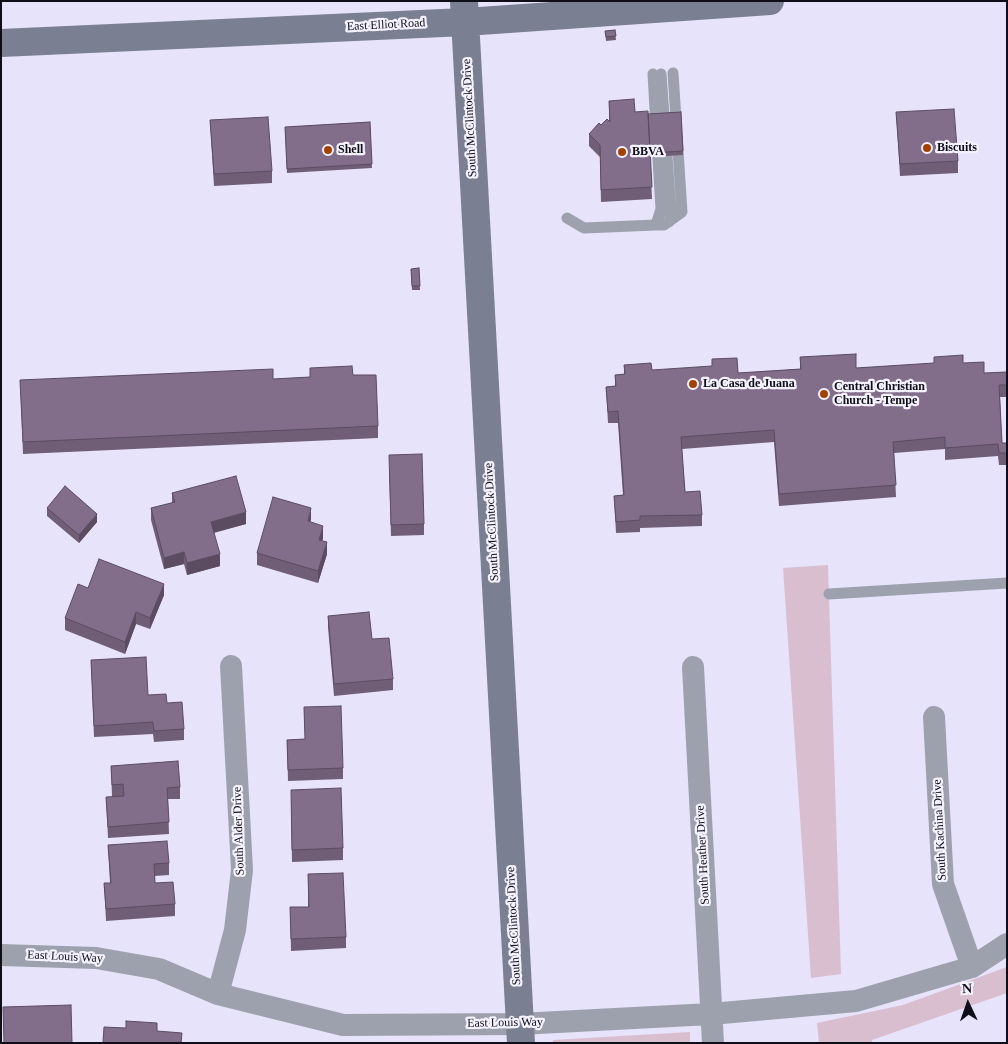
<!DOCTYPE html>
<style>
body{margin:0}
#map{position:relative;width:1008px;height:1044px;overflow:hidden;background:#e7e3fb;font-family:"Times New Roman",serif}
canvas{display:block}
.frame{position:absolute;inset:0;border:2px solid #0f0d17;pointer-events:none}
.north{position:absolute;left:943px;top:979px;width:50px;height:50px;-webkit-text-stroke:4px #f4f2fe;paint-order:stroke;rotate:357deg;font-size:14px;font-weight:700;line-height:20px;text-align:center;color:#0f0d17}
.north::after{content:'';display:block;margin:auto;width:18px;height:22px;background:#0f0d17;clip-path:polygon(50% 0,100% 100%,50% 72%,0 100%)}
</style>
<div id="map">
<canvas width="1008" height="1044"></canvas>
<div class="frame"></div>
<div class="north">N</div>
</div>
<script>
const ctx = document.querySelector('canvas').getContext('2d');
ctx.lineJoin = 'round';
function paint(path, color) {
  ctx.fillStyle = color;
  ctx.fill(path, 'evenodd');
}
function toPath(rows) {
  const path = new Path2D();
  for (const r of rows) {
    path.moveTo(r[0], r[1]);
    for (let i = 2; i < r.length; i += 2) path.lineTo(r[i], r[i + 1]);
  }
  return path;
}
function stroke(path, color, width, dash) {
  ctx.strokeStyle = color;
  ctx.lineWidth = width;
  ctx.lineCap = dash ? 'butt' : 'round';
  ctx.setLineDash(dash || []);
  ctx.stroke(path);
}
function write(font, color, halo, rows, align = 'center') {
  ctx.font = font + ' "Times New Roman",serif';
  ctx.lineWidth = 4.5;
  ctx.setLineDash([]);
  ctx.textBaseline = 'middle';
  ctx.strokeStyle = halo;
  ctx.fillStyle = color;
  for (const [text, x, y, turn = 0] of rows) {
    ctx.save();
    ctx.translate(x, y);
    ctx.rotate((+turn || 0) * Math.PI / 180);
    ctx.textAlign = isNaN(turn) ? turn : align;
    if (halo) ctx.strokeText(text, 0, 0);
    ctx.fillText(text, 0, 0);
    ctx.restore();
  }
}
const green = toPath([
 [828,565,841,974,811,978,783,568],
 [1007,967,1007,993,872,1040,872,1043,819,1043,817,1023,903,1005],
 [690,1032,690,1043,553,1043,553,1040]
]);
const service = toPath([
 [653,74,656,127],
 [661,74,671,212,669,222],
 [567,218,584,228,656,225,664,225,682,212,673,73],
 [656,225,661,209,657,143],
 [829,594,1007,583]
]);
const minor = toPath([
 [693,667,713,1043],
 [934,717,943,884,972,967],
 [1,955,96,958,159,969,218,994,343,1025,519,1024,711,1014,856,1001,972,967,1007,944],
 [218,994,235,930,242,870,231,666]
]);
const secondary = toPath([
 [464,1,521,1043],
 [1,43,465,22,770,1]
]);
const wall = toPath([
 [615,30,616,40,606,41,605,31],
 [609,101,635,112,648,114,681,112,683,155,650,157,652,199,601,202,600,157,589,146,589,134,601,125,609,122],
 [896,112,958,161,958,173,900,176],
 [210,120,272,171,272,183,214,186],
 [370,122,372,168,287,173,285,127],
 [419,268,420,290,412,290,411,269],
 [800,357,856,368,963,363,984,373,1007,372,1007,397,1000,397,1002,443,1007,443,1007,465,999,465,998,456,945,460,945,449,894,453,896,497,779,506,774,442,682,449,685,492,702,515,702,526,640,528,640,532,616,533,614,496,623,495,618,423,608,423,606,387,615,386,615,375,624,374,624,365,652,370,738,373,800,369],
 [353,375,378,426,378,438,23,454,20,380,273,379],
 [389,467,424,524,424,535,391,536],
 [172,493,246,524,214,533,220,566,187,575,184,564,164,569,151,520,151,508,172,503],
 [47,508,97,522,79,543,47,516],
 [311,519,310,522,323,538,322,541,327,554,318,583,257,565,257,553],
 [88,588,164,595,150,629,136,624,125,654,65,630,65,618],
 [328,616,372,639,393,679,393,690,334,696,328,627],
 [91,660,148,695,167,703,184,729,184,740,154,742,153,734,94,737],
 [304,707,343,768,343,779,288,781,287,740,305,739],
 [111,766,180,787,180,799,168,799,169,834,108,838,106,797,112,797],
 [291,801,343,848,343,860,292,862],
 [108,845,169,863,169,875,155,876,155,883,175,904,175,916,106,921,104,883,110,883],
 [308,874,346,937,346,948,291,951,290,907,308,907]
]);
const shadedWall = toPath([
 [311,508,311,519,308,533,308,521],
 [246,512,246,524,211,533,211,522],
 [97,514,97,522,79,543,79,535],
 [323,526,323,538,319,552,319,540],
 [327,542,327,554,318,583,318,571],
 [184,552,184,564,164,569,164,558],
 [220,554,220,566,187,575,187,563],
 [164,584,164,595,150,629,150,618],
 [136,612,136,624,125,654,125,642]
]);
const building = toPath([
 [615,30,616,36,606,37,605,31,615,30],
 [634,99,635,112,648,111,652,187,601,190,600,145,589,134,599,123,601,125,607,119,610,122,609,101,634,99],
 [954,109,958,161,900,164,896,112,954,109],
 [681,112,683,151,650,153,648,114,681,112],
 [268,117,272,171,214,174,210,120,268,117],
 [370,122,372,164,287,169,285,127,370,122],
 [419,268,420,286,412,286,411,269,419,268],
 [856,354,856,368,934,363,934,357,963,355,963,363,984,362,984,373,1007,372,1007,385,999,385,1002,443,1007,443,1007,453,999,453,998,444,945,448,945,437,893,442,896,485,779,494,774,430,681,437,685,492,700,491,702,515,640,516,640,520,616,522,614,496,624,495,618,411,608,412,606,387,616,386,615,375,625,374,624,365,651,363,652,370,712,366,712,359,737,358,738,373,801,369,800,357,856,354],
 [352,366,353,375,376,375,378,426,23,442,20,380,273,369,273,379,310,377,310,368,352,366],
 [422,454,424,524,391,525,389,455,422,454],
 [236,476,246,512,211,522,220,554,187,563,184,552,164,558,151,508,175,502,172,493,236,476],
 [65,486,97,514,79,535,47,508,65,486],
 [273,497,311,508,308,521,323,526,319,540,327,542,318,571,257,553,273,497],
 [99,559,164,584,150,618,136,612,125,642,65,618,78,584,88,588,99,559],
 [369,612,372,639,389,638,393,679,334,684,328,616,369,612],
 [146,657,148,695,166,694,167,703,182,702,184,729,154,731,153,722,94,726,91,660,146,657],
 [341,706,343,768,288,770,287,740,305,739,304,707,341,706],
 [178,761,180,787,167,788,169,822,108,827,106,797,124,796,123,784,112,785,111,766,178,761],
 [341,788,343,848,292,850,291,790,341,788],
 [167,841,169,863,154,864,155,883,173,882,175,904,106,909,104,883,111,883,108,845,167,841],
 [343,873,346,937,291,939,290,907,309,907,308,874,343,873],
 [71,1005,72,1043,4,1043,3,1007,71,1005],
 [126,1021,157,1023,157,1031,182,1033,181,1043,103,1043,104,1027,126,1028,126,1021]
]);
const markers = [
 [927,148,5,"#a34100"],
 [328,150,5,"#a34100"],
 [622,152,5,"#a34100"],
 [693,384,5,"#a34100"],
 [824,394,5,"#a34100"]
];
const streetNames = [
 ["East Elliot Road",386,25,-3],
 ["South McClintock Drive",470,118,-93],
 ["South McClintock Drive",492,522,-93],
 ["South Kachina Drive",940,830,-93],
 ["South Alder Drive",239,831,-92],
 ["South Heather Drive",703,855,-93],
 ["South McClintock Drive",514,926,-93],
 ["East Louis Way",65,957,3],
 ["East Louis Way",505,1023,-1]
];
const poiNames = [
 ["Biscuits",937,148],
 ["Shell",338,150],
 ["BBVA",632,152],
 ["La Casa de Juana",703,384],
 ["Central Christian",834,387],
 ["Church - Tempe",834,401]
];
paint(green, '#d9bed0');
stroke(service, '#9da1ad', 11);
stroke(minor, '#9da1ad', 22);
stroke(secondary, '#7a7f91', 28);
paint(wall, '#705e77');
paint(shadedWall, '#5b4c61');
paint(building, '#826d8a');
stroke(building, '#5b4c61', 1);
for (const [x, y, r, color] of markers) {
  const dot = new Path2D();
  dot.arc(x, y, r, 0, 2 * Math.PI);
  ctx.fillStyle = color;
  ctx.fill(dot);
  stroke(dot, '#f4f2fe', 2);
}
write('12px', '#0f0d17', '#f4f2fe', streetNames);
write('bold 12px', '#0f0d17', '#f4f2fe', poiNames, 'left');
</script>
